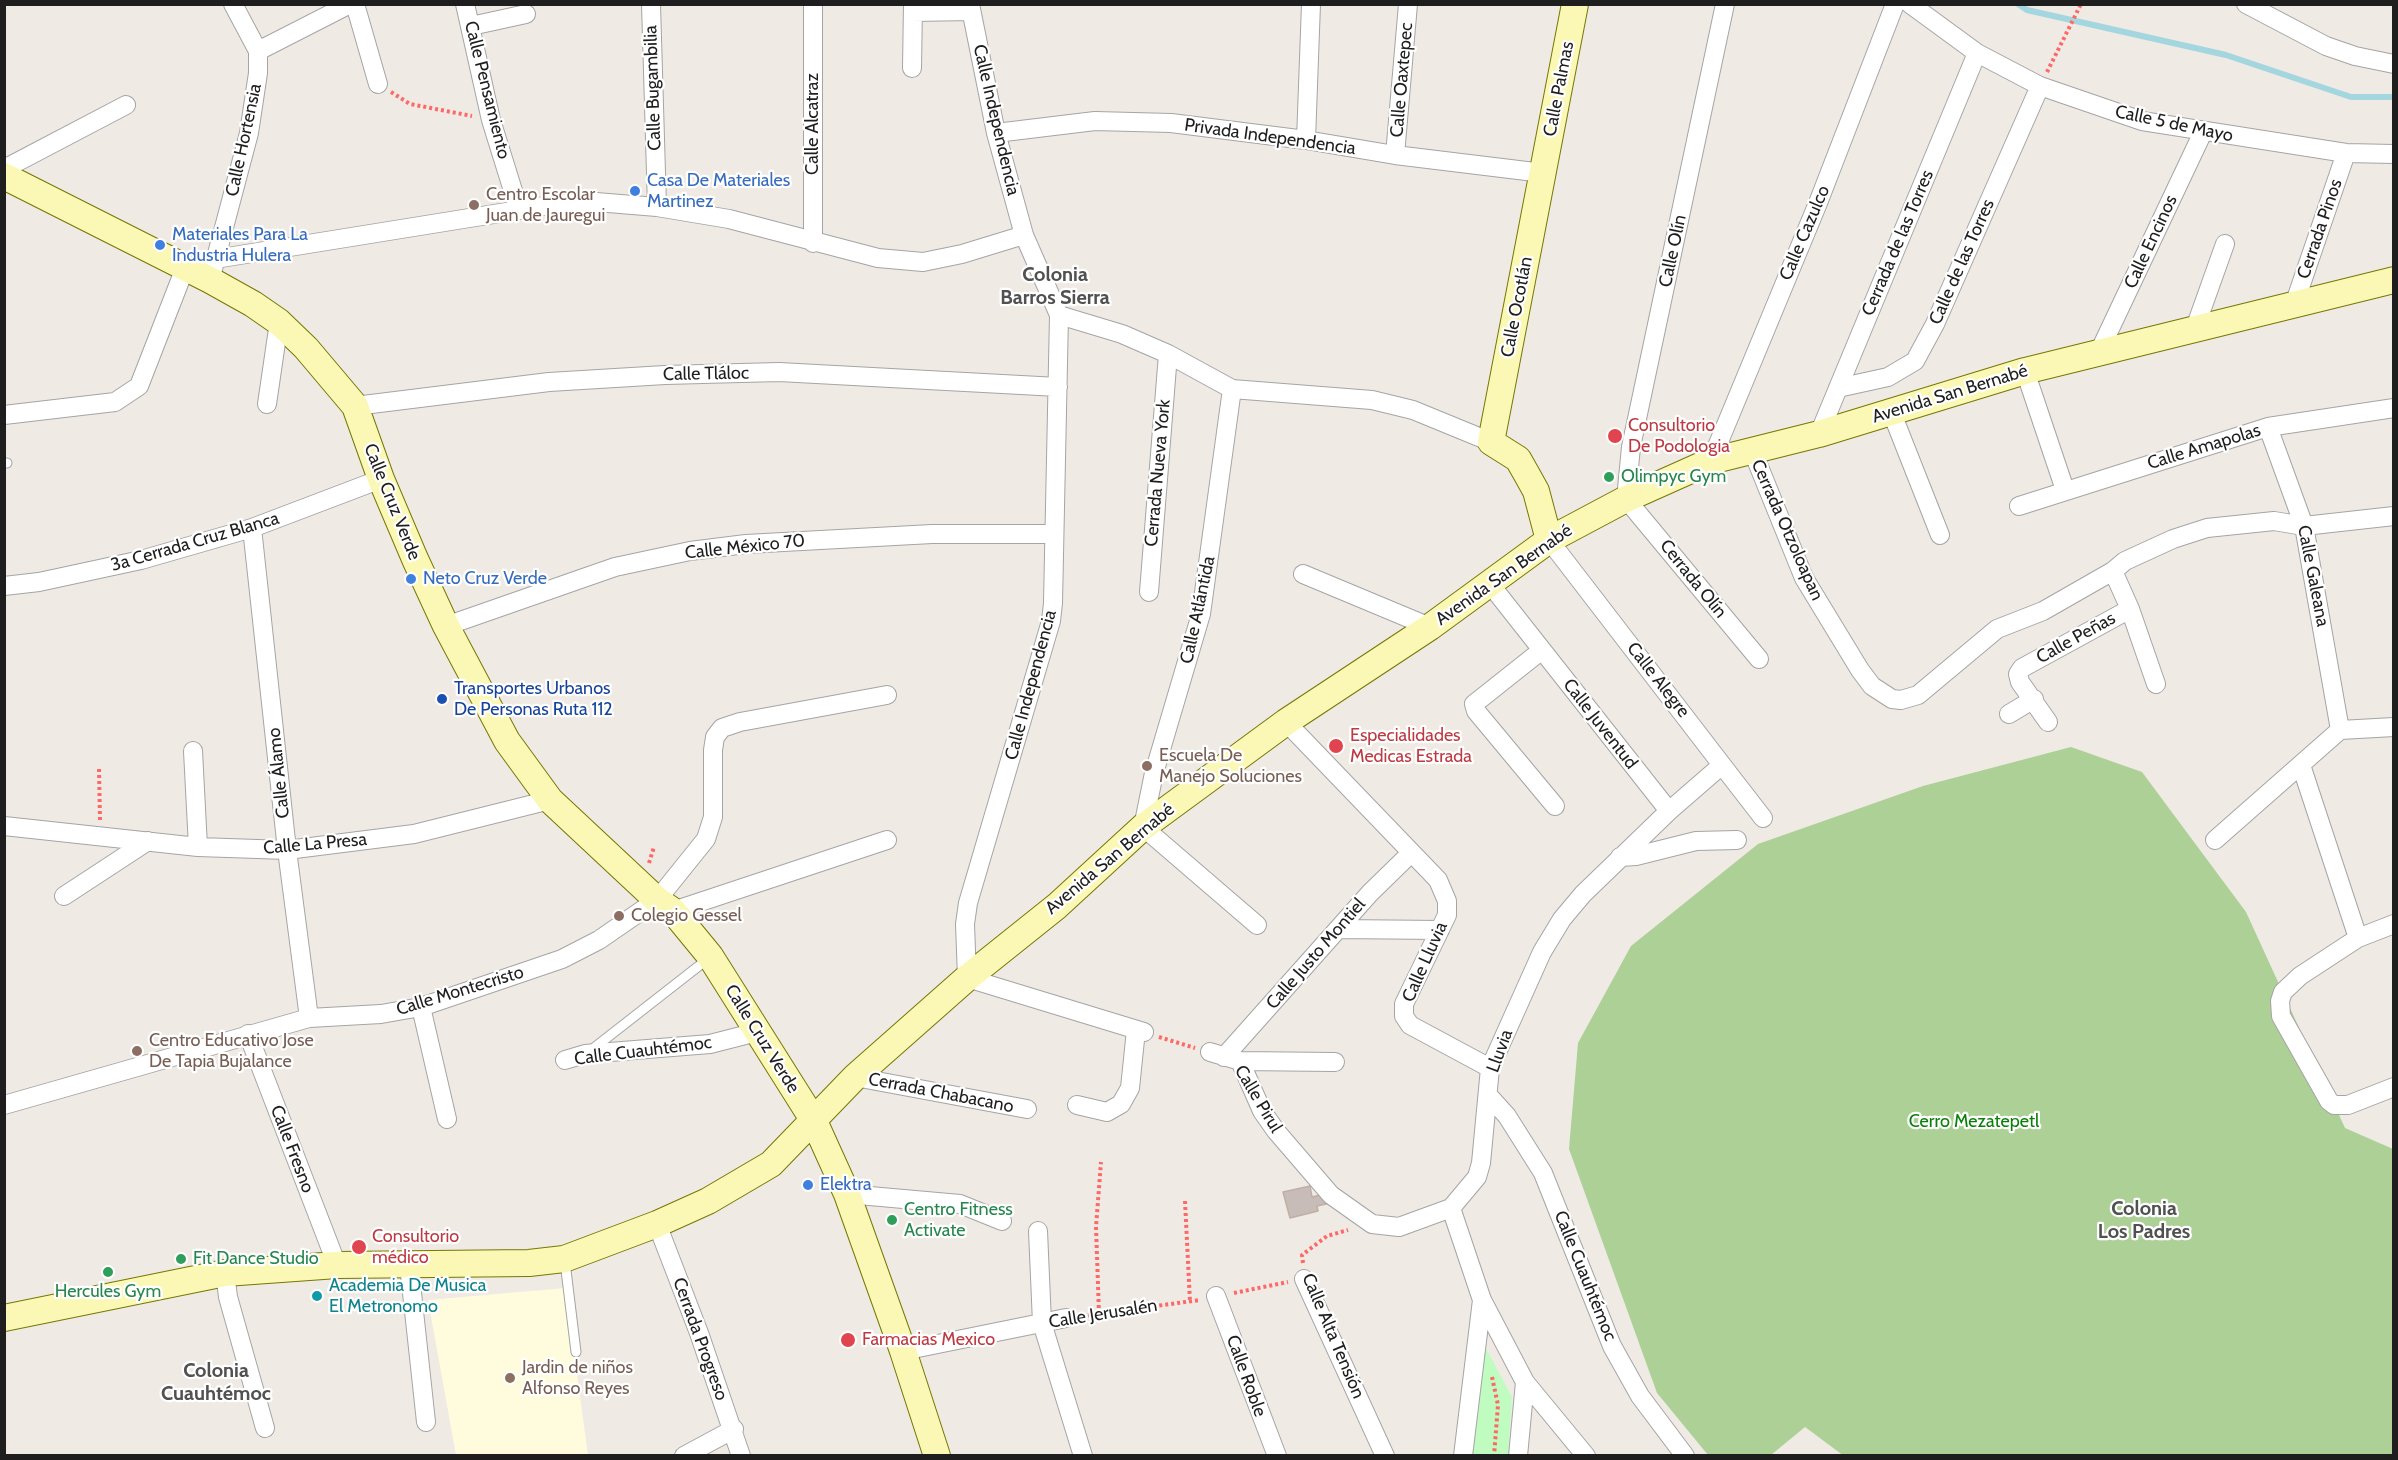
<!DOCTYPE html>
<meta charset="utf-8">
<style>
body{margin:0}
#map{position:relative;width:2398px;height:1460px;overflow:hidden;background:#efeae4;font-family:Cabin,sans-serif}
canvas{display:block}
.frame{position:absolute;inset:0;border:6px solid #1e1e1e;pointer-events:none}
</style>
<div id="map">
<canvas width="2398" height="1460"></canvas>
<div class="frame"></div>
</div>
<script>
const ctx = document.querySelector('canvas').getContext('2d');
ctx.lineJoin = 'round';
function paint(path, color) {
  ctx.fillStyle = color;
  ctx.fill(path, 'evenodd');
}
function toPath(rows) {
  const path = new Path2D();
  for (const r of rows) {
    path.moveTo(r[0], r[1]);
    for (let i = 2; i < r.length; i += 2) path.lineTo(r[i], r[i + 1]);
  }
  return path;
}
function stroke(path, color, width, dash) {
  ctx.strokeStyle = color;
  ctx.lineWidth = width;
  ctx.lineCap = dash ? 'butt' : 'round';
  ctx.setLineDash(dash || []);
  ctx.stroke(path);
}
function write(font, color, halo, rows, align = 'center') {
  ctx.font = font + ' Cabin,sans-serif';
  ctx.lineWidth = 4.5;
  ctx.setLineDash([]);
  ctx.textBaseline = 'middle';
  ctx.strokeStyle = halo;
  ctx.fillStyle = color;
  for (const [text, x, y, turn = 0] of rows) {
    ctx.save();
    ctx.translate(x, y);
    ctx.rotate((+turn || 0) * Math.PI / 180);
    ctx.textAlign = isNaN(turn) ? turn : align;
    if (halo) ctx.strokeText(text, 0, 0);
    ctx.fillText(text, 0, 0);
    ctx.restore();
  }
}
const education = toPath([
 [565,1288,588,1455,456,1455,428,1300]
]);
const forest = toPath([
 [2071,747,2142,772,2246,912,2345,1128,2393,1149,2393,1455,1844,1456,1805,1427,1771,1455,1708,1455,1657,1393,1569,1149,1578,1043,1631,946,1758,844,1923,786]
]);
const park = toPath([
 [1476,1330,1512,1397,1508,1455,1467,1456]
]);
const stream = toPath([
 [2018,4,2027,10,2226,55,2351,97,2394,97]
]);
const building = toPath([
 [1310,1186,1312,1197,1328,1193,1335,1202,1317,1206,1318,1211,1290,1218,1283,1192,1310,1186]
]);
const path = toPath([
 [2047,72,2081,4],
 [391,92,410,104,472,116],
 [99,769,100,820],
 [649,863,654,847],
 [1159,1037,1195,1048],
 [1185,1201,1190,1302],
 [1303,1263,1302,1255,1327,1236,1348,1230],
 [1234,1293,1288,1282],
 [1099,1314,1096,1227,1101,1162],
 [1082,1316,1200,1300],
 [1492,1377,1498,1405,1494,1456]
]);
const lane = toPath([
 [4,463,7,463],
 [590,1051,709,958],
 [565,1262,576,1352]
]);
const street = toPath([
 [355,4,378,84],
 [465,4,491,120,519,210],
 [651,4,657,207],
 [813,4,813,243],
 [970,4,996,133,1024,235,1059,315,1122,334,1168,354,1232,389,1372,400,1413,410,1491,442],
 [1725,4,1631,447,1626,499,1759,659],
 [1910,4,1977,53,2040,86,2142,121,2346,153,2394,154],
 [2246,4,2326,46,2355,56,2394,64],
 [913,12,971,11],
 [471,26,526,14],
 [258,51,350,4],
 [912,68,913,4],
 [996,133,1095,121,1171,123,1306,140,1395,155,1543,173],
 [1306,140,1311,4],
 [1395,155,1408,4],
 [4,169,126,105],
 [215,259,550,205,596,202,657,207,729,219,878,258,923,262,962,254,1024,235],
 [213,269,249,133,258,73,258,51,233,4],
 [2294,305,2346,153],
 [1059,315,1053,603,1051,621,968,903,965,924,967,978,1144,1032],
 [2195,328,2225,244],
 [2099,352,2203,132],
 [2025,371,2065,490],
 [1838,388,1888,377,1915,361,1935,324,2040,86],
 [1232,389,1201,614,1154,773,1143,827,1257,925],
 [267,404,279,322],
 [355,406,549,382,665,375,779,372,1058,387],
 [1891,411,1940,535],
 [4,415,115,402,139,386,185,268],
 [2268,427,2304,526,2340,730],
 [1819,434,1977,53],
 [1753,452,1804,578,1860,670,1872,686,1892,699,1901,700,1918,695,1997,629,2043,611,2113,571],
 [1711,461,1818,203,1895,4],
 [2019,506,2268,427,2394,408],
 [252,528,287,850,309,1018],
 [1549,540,1722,765,1669,811],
 [1303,574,1430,627],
 [1490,584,1669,811,1583,894,1562,919,1542,952,1490,1068,1481,1163,1477,1177,1451,1208,1482,1300,1525,1382,1586,1456],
 [4,586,39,582,141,560,252,528,381,479],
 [1149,592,1168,354],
 [2130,609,2156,684],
 [446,626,615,567,690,551,746,544,932,534,1054,534],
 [1542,650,1474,704,1476,711,1555,806],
 [2009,714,2034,699],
 [1286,722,1438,880,1447,901,1447,915,1404,1004,1404,1016,1410,1025,1490,1068],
 [2048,722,2020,682,2018,674,2022,668,2130,609,2113,571,2125,561,2173,539,2207,528,2274,521,2304,526,2394,516],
 [193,751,198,847],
 [1722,765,1763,818],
 [2301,765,2358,938],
 [4,826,198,847,287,850,414,834,550,800],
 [2215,840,2340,730,2394,727],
 [1620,857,1636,856,1696,841,1737,840],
 [64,896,148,841],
 [673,911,887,840],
 [2394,924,2358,938,2300,976,2283,992,2280,1001,2281,1016,2329,1101,2334,1105,2348,1105,2394,1087],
 [1338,929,1440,930],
 [421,1007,447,1119],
 [248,1034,337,1265],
 [1210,1052,1240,1061,1262,1111,1276,1131,1331,1195,1372,1224,1399,1227,1451,1208],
 [1224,1057,1370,893,1411,853],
 [565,1060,585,1054,710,1044,757,1032],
 [1240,1061,1335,1062],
 [855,1077,1027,1109],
 [1488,1095,1507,1116,1543,1173,1612,1346,1640,1396,1685,1456],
 [4,1105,309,1018,381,1014,421,1007,562,959,599,940,657,900,706,839,713,817,713,750,715,737,722,728,740,722,887,695],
 [1077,1105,1107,1112,1121,1104,1130,1088,1136,1030],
 [847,1194,960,1204,1002,1221],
 [657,1224,699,1333,741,1456],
 [1038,1231,1042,1323,1083,1456],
 [409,1265,426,1422],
 [225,1273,228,1297,265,1428],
 [1304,1279,1385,1456],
 [1216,1296,1277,1456],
 [903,1351,1066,1318],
 [684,1456,734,1429],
 [1463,1456,1482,1300],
 [1518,1456,1525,1382]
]);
const secondary = toPath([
 [4,176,210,280,253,304,279,322,306,348,355,406,381,479,415,559,446,626,507,741,550,800,657,900,673,911,710,956,814,1121,847,1194,903,1351,937,1456],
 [1549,540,1536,491,1526,473,1518,459,1491,442,1575,4],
 [4,1318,225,1273,337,1265,529,1263,564,1259,657,1224,708,1201,771,1164,855,1077,967,978,1057,906,1143,827,1286,722,1430,627,1549,540,1626,499,1711,461,1819,434,2025,371,2394,280]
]);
const markers = [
 [635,191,6,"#3f7fe0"],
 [474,205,6,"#8d6e63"],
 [160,245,6,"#3f7fe0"],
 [1615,436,8,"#e0444e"],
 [1609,477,6,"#2e9e5b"],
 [411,579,6,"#3f7fe0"],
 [442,699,6,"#1a4fb4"],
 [1336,746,8,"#e0444e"],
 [1147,766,6,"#8d6e63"],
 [619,916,6,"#8d6e63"],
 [137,1051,6,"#8d6e63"],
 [808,1185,6,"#3f7fe0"],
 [892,1220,6,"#2e9e5b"],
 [359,1247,8,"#e0444e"],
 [181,1259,6,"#2e9e5b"],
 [108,1272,6,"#2e9e5b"],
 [317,1296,6,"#0f9aa8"],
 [848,1340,8,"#e0444e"],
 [510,1378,6,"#8d6e63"]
];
const streetNames = [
 ["Calle Oaxtepec",1402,80,-85],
 ["Calle Bugambilia",653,88,-92],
 ["Calle Palmas",1559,89,-79],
 ["Calle Pensamiento",487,90,76],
 ["Calle Independencia",996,120,77],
 ["Calle Alcatraz",813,124,-90],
 ["Calle 5 de Mayo",2174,124,12],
 ["Privada Independencia",1270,137,8],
 ["Calle Hortensia",244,140,-78],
 ["Cerrada Pinos",2320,229,-71],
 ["Calle Cazulco",1805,233,-67],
 ["Calle Encinos",2151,242,-65],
 ["Cerrada de las Torres",1898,243,-67],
 ["Calle Olín",1673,251,-78],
 ["Calle de las Torres",1962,262,-66],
 ["Calle Ocotlán",1517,307,-79],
 ["Calle Tláloc",706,374,-1],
 ["Avenida San Bernabé",1950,394,-17],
 ["Calle Amapolas",2204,447,-17],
 ["Cerrada Nueva York",1158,473,-85],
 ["Calle Cruz Verde",392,502,68],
 ["Cerrada Otzoloapan",1787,530,66],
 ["3a Cerrada Cruz Blanca",195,542,-16],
 ["Calle México 70",745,547,-6],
 ["Avenida San Bernabé",1504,575,-35],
 ["Calle Galeana",2313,576,79],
 ["Cerrada Olín",1693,579,51],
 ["Calle Atlántida",1198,610,-78],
 ["Calle Peñas",2076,638,-29],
 ["Calle Alegre",1658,680,52],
 ["Calle Independencia",1031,685,-75],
 ["Calle Juventud",1600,724,52],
 ["Calle Álamo",279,773,-96],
 ["Calle La Presa",315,844,-5],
 ["Avenida San Bernabé",1110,859,-40],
 ["Calle Justo Montiel",1316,954,-49],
 ["Calle Lluvia",1425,962,-66],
 ["Calle Montecristo",460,991,-17],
 ["Calle Cruz Verde",762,1039,58],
 ["Calle Cuauhtémoc",643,1051,-7],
 ["Lluvia",1500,1051,-70],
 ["Cerrada Chabacano",941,1093,11],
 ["Calle Pirul",1258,1099,59],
 ["Calle Fresno",292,1149,69],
 ["Calle Cuauhtémoc",1585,1276,68],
 ["Calle Jerusalén",1103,1314,-9],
 ["Calle Alta Tensión",1333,1336,67],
 ["Cerrada Progreso",700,1339,70],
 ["Calle Roble",1246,1376,70]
];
const shopNames = [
 ["Casa De Materiales",647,181],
 ["Martinez",647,202],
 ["Materiales Para La",172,235],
 ["Industria Hulera",172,256],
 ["Neto Cruz Verde",423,579],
 ["Elektra",820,1185]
];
const educationNames = [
 ["Centro Escolar",486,195],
 ["Juan de Jauregui",486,216],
 ["Escuela De",1159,756],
 ["Manejo Soluciones",1159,777],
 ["Colegio Gessel",631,916],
 ["Centro Educativo Jose",149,1041],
 ["De Tapia Bujalance",149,1062],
 ["Jardin de niños",522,1368],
 ["Alfonso Reyes",522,1389]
];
const healthNames = [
 ["Consultorio",1628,426],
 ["De Podologia",1628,447],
 ["Especialidades",1350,736],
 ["Medicas Estrada",1350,757],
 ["Consultorio",372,1237],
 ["médico",372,1258],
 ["Farmacias Mexico",862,1340]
];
const leisureNames = [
 ["Olimpyc Gym",1621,477],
 ["Centro Fitness",904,1210],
 ["Activate",904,1231],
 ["Fit Dance Studio",193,1259],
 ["Hercules Gym",108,1292,"center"]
];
const transitNames = [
 ["Transportes Urbanos",454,689],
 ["De Personas Ruta 112",454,710]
];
const parkNames = [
 ["Cerro Mezatepetl",1974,1122]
];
const cultureNames = [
 ["Academia De Musica",329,1286],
 ["El Metronomo",329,1307]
];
const neighbourhoodNames = [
 ["Colonia",1055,275],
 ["Barros Sierra",1055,298],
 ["Colonia",2144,1209],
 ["Los Padres",2144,1232],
 ["Colonia",216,1371],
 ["Cuauhtémoc",216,1394]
];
paint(education, '#fffcdd');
paint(forest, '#add097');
paint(park, '#c0fbc0');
stroke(stream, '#a3d6de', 6);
paint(building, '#c7bcb7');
stroke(building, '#c1afa6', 1.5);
stroke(lane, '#a5a5a5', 11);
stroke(street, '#a5a5a5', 20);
stroke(secondary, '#767802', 28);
stroke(path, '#fd6967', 4, [3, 3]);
stroke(lane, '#fff', 9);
stroke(street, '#fff', 18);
stroke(secondary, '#fbf8b6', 26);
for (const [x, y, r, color] of markers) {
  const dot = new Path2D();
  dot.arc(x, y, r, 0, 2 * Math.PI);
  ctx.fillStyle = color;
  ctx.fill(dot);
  stroke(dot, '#fff', 2);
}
write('18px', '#1e1e1e', '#fff', streetNames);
write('18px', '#366cbe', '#fff', shopNames, 'left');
write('18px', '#785e54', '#fff', educationNames, 'left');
write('18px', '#be3a42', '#fff', healthNames, 'left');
write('18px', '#27864d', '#fff', leisureNames, 'left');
write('18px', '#164399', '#fff', transitNames, 'left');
write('18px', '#0a7f09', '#fff', parkNames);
write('18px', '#0d838f', '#fff', cultureNames, 'left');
write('bold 20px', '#515151', '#fff', neighbourhoodNames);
</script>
